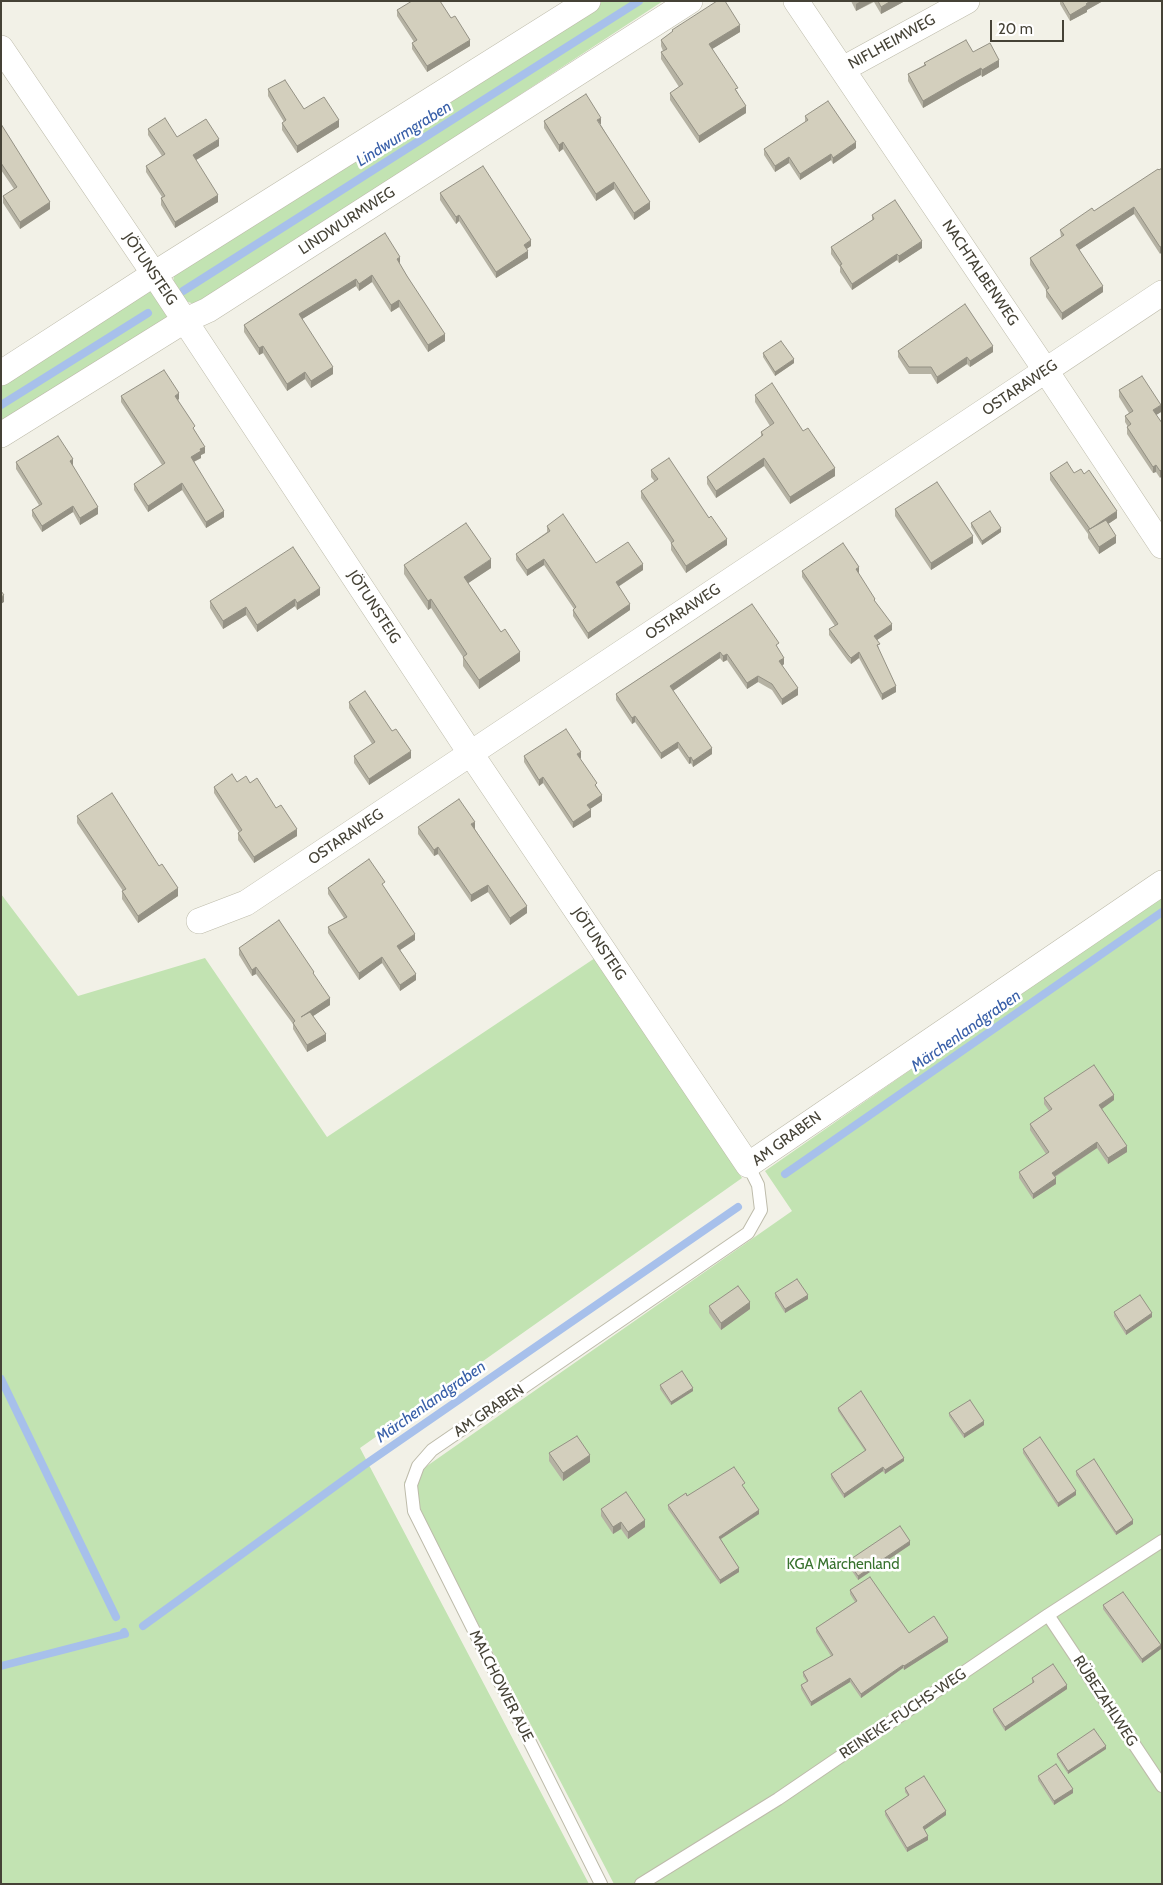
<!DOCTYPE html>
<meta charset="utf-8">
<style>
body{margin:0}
#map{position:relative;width:1163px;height:1885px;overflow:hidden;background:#f2f1e7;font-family:Cabin,sans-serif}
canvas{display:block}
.frame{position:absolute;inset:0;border:2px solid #454236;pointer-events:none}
.scale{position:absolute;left:990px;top:20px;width:74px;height:22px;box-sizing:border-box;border:2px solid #454236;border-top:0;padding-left:6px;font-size:15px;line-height:18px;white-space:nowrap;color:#454236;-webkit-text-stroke:4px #fff;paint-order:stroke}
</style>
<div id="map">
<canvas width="1163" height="1885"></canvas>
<div class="frame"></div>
<div class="scale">20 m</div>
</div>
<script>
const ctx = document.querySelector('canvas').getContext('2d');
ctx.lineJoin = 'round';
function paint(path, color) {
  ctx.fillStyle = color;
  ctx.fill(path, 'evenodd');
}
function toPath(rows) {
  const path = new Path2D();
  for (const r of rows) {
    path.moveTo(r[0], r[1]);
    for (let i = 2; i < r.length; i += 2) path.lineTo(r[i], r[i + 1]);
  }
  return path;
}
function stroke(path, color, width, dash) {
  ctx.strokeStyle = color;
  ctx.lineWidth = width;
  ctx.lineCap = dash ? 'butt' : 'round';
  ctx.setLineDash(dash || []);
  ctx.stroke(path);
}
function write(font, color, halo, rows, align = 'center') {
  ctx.font = font + ' Cabin,sans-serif';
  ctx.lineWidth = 5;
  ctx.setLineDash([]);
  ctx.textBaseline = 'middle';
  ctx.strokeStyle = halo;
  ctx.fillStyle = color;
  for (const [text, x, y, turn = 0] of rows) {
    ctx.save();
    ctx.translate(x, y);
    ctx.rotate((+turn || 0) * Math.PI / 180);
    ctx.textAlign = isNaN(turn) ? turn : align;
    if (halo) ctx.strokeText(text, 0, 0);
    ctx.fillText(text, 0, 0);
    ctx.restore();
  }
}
const green = toPath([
 [601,1,663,1,208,299,194,304,183,300,173,282,175,270],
 [150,289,167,310,168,321,1,425,1,382],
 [1,894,78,996,205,958,327,1137,598,956,742,1178,360,1448,589,1884,1,1884],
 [1162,895,1162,1884,614,1884,404,1482,792,1211,765,1171]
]);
const stream = toPath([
 [183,291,639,1],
 [1,405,148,313],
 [785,1174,1162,912],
 [1,1379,116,1617],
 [143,1626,363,1466,738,1207],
 [1,1666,125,1634,124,1632]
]);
const lane = toPath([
 [1048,1615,1162,1786],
 [601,1884,414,1511,411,1485,418,1466,432,1450,748,1233,761,1210,758,1185,748,1165],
 [641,1884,778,1799,1048,1615,1162,1541]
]);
const street = toPath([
 [796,1,1046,371,1162,546],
 [1,48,154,274,471,754,748,1165,1162,883],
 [843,69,967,1],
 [1,373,154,274,588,1],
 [1,435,184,321,208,310,690,1],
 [199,921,246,903,1162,293]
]);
const wall = toPath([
 [851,1,905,1,881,14,874,2,856,11],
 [1060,1,1103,1,1087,10,1087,12,1070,21,1060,4],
 [397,10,451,18,470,46,427,72,412,49,412,43,414,42,397,16],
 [672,30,740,32,712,49,738,93,746,113,699,143,670,100,670,93,679,87,661,59,661,52,663,51,661,46,661,40,672,32],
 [973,52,999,67,982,77,981,75,961,86,923,108,908,81,908,74,924,65,924,63],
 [268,89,304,109,339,127,297,153,282,130,282,123,284,122,268,96],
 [805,116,856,148,833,164,831,160,800,180,789,163,775,172,764,155,764,149,805,122],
 [544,121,601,125,650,209,634,220,614,189,596,201,563,149,559,152,544,128],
 [1,124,50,209,20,229,3,203,3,196,14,189,1,170],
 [148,129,177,137,219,146,195,160,218,202,175,228,161,205,161,198,162,197,146,172,146,166,162,156,148,135],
 [1162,168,1160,254,1134,214,1079,250,1103,292,1062,320,1046,297,1046,290,1030,265,1030,258,1061,237,1060,230,1094,211],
 [440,193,531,246,526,249,528,258,496,278,459,221,456,224,440,200],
 [872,215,922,248,899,263,897,260,852,290,840,272,840,267,831,254,831,247,872,220],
 [385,233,400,264,445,341,428,352,399,307,391,312,372,282,359,291,356,286,302,319,333,374,311,388,305,379,287,391,263,353,259,355,244,332,244,325],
 [898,351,993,352,970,367,967,364,937,384,931,374,909,374,898,357],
 [763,353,794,363,775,376,763,357],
 [1119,390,1161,412,1156,415,1162,423,1160,478,1156,472,1153,473,1127,434,1127,427,1128,427,1125,422,1125,416,1129,413,1119,397],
 [755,395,803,431,835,476,790,504,764,466,716,498,707,484,707,477,761,437,761,432,770,426,755,402],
 [121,396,179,399,178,400,195,431,205,453,201,455,201,458,194,462,224,517,206,528,182,490,148,512,134,490,134,484,162,465,121,402],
 [16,462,73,465,72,466,98,514,80,525,73,512,42,532,32,516,32,510,39,505,16,469],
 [651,470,727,545,686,573,671,550,671,543,641,498,641,491,655,482,651,477],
 [1050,473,1084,474,1117,518,1108,524,1116,543,1099,554,1088,538,1088,534,1050,480],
 [895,509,973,543,931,570,895,516],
 [971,523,1001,532,982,545,971,527],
 [547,526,596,563,643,570,618,587,630,610,588,639,573,616,573,610,574,609,544,565,527,576,516,560,516,554,547,532],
 [404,565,491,568,468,583,520,661,479,689,463,666,463,657,431,608,428,610,404,574],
 [802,571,859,573,858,573,892,630,877,640,879,650,896,692,882,700,859,658,851,664,848,661,829,635,829,629,835,626,802,577],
 [320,595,297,610,295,606,257,632,246,615,223,629,210,608,210,601],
 [752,604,779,650,784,664,782,666,798,695,782,705,772,690,758,682,747,689,727,660,723,662,720,658,673,691,712,754,693,767,691,763,689,764,678,748,661,759,635,722,632,724,616,700,616,694],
 [349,702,411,758,369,785,354,763,354,756,372,744,349,708],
 [524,756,581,758,580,759,597,787,602,801,590,809,591,817,573,828,543,783,539,786,524,762],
 [237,782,250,783,276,808,297,836,254,863,238,840,238,833,239,832,214,793,214,787],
 [77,816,178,896,138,923,122,899,122,891,123,891,77,823],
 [418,827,475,829,527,913,510,925,488,892,471,902,438,854,434,856,418,834],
 [328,888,385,889,415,940,400,950,416,980,400,991,382,963,359,980,328,933,328,927,344,918,328,894],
 [239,948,314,975,330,1005,313,1016,326,1041,307,1052,293,1029,293,1024,256,974,252,976,239,955],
 [1044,1098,1114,1100,1102,1109,1127,1152,1108,1164,1097,1148,1055,1177,1056,1184,1033,1199,1019,1178,1019,1172,1046,1154,1030,1130,1030,1124,1049,1111,1044,1104],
 [775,1293,808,1299,785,1313,775,1297],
 [709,1306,750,1309,721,1330,709,1313],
 [1114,1312,1152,1317,1126,1335,1114,1316],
 [660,1385,693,1391,671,1405,660,1389],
 [838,1408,904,1461,885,1474,883,1471,844,1498,831,1478,831,1474,865,1451,838,1411],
 [949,1413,984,1425,964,1438,949,1416],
 [1023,1449,1076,1495,1058,1507,1023,1453],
 [549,1453,590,1462,563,1481,549,1461],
 [1076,1471,1133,1524,1116,1535,1076,1475],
 [744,1487,759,1514,721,1539,739,1572,720,1584,668,1509,668,1505,687,1496,745,1487],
 [601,1509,645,1527,628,1539,621,1529,613,1534,601,1516],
 [910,1545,858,1580,848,1565,848,1561],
 [850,1590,909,1633,948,1642,904,1670,903,1668,861,1698,850,1682,811,1706,801,1689,801,1685,807,1682,803,1676,803,1672,831,1656,816,1632,816,1628,855,1602,850,1594],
 [1103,1605,1161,1649,1142,1663,1103,1609],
 [1032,1678,1067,1689,1005,1731,993,1712,993,1709,1032,1683],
 [1106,1749,1068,1774,1057,1757,1057,1754],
 [1038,1776,1073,1793,1054,1805,1038,1780],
 [905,1788,946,1815,924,1830,928,1840,907,1852,885,1815,885,1811,908,1796,905,1792]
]);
const shadedWall = toPath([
 [861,1,874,1,856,11,856,4],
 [891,1,905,1,881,14,881,7],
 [1090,1,1103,1,1087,10,1087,12,1070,21,1070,15],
 [740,25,740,32,709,51,709,44],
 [470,40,470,46,427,72,427,66],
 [999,60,999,67,982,77,982,70],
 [981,68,981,75,961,86,923,108,923,101,961,79],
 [746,106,746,113,699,143,699,136],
 [601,118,601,125,597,120],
 [339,120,339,127,297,153,297,146],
 [219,139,219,146,193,162,193,155],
 [563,142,563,149,559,152,559,145],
 [856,142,856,148,833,164,833,158],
 [831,154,831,160,800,180,800,174],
 [789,157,789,163,775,172,775,166],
 [614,182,614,189,596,201,596,194],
 [218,195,218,202,175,228,175,222],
 [50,202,50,209,20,229,20,222],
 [650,202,650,209,634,220,634,213],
 [1134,207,1134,214,1076,252,1076,245],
 [459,215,459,221,456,224,456,217],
 [531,240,531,246,524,251,524,245],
 [922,241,922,248,899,263,899,256],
 [1162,246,1162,252,1160,254,1160,247],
 [528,251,528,258,496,278,496,272],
 [897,254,897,260,852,290,852,284],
 [400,257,400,264,397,259],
 [372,275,372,282,359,291,359,284],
 [356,279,356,286,299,321,299,314],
 [1103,286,1103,292,1062,320,1062,313],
 [399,300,399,307,391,312,391,305],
 [445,334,445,341,428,352,428,345],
 [263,346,263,353,259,355,259,348],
 [993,346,993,352,970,367,970,361],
 [967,357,967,364,937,384,937,377],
 [794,359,794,363,775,376,775,372],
 [333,367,333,374,311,388,311,381],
 [305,372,305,379,287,391,287,384],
 [179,393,179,399,175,402,175,396],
 [1161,405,1161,412,1153,417,1153,410],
 [205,447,205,453,201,455,201,458,191,463,191,457,200,449],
 [764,458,764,466,716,498,716,491],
 [73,459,73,465,70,467,70,461],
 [1156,465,1156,472,1153,473,1153,467],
 [835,468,835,476,790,504,790,497],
 [1162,469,1162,476,1160,478,1160,471],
 [182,483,182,490,148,512,148,506],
 [73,506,73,512,42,532,42,526],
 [98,507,98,514,80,525,80,518],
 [224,511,224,517,206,528,206,522],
 [1117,511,1117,518,1092,535,1090,529],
 [1001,528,1001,532,982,545,982,541],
 [973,536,973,543,931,570,931,563],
 [1116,536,1116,543,1099,554,1099,547],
 [727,539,727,545,686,573,686,566],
 [491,559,491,568,464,586,464,577],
 [544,559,544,565,527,576,527,570],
 [643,564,643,570,616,588,616,582],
 [859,567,859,573,856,575,856,569],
 [320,588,320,595,297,610,297,603],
 [4,595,4,602,1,604,1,597],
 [295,599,295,606,257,632,257,625],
 [431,599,431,608,428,610,428,601],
 [630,604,630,610,588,639,588,633],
 [246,607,246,615,223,629,223,621],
 [892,624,892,630,874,642,874,636],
 [520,652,520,661,479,689,479,680],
 [720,652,720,658,670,693,670,686],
 [859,652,859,658,851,664,851,658],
 [727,654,727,660,723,662,723,656],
 [784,658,784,664,779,668,779,661],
 [758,676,758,682,747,689,747,683],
 [896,686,896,692,882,700,882,694],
 [798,688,798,695,782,705,782,699],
 [635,716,635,722,632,724,632,718],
 [678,742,678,748,661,759,661,753],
 [712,748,712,754,693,767,693,761],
 [411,751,411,758,369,785,369,779],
 [581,752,581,758,577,761,577,754],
 [691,757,691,763,689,764,689,758],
 [543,777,543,783,539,786,539,780],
 [602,795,602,801,587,811,587,805],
 [591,810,591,817,573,828,573,822],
 [475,822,475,829,471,831,471,824],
 [297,829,297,836,254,863,254,857],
 [438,847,438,854,434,856,434,850],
 [488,885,488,892,471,902,471,895],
 [178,888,178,896,138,923,138,916],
 [527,906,527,913,510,925,510,918],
 [415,934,415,940,397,952,397,946],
 [382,957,382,963,359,980,359,973],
 [256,967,256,974,252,976,252,970],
 [416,974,416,980,400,991,400,985],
 [330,998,330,1005,301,1024,301,1017],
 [326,1034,326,1041,307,1052,307,1045],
 [1114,1095,1114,1100,1099,1111,1099,1105],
 [1097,1142,1097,1148,1052,1178,1052,1173],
 [1127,1146,1127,1152,1108,1164,1108,1158],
 [1056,1178,1056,1184,1033,1199,1033,1194],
 [808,1295,808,1299,785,1313,785,1309],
 [750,1302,750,1309,721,1330,721,1323],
 [1152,1313,1152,1317,1126,1335,1126,1331],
 [693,1388,693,1391,671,1405,671,1402],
 [984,1421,984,1425,964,1438,964,1434],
 [590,1455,590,1462,563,1481,563,1473],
 [904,1458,904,1461,885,1474,885,1470],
 [883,1467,883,1471,844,1498,844,1494],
 [1076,1491,1076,1495,1058,1507,1058,1503],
 [759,1510,759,1514,719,1540,719,1537],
 [645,1520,645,1527,628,1539,628,1532],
 [1133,1520,1133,1524,1116,1535,1116,1532],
 [621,1522,621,1529,613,1534,613,1527],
 [910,1541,910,1545,858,1580,858,1576],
 [739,1568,739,1572,720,1584,720,1580],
 [948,1638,948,1642,904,1670,904,1666],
 [1161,1645,1161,1649,1142,1663,1142,1659],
 [903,1665,903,1668,861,1698,861,1694],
 [850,1678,850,1682,811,1706,811,1702],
 [1067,1685,1067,1689,1005,1731,1005,1727],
 [1106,1746,1106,1749,1068,1774,1068,1771],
 [1073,1789,1073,1793,1054,1805,1054,1801],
 [946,1811,946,1815,923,1831,923,1827],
 [928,1836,928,1840,907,1852,907,1848]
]);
const building = toPath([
 [412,1,440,1,451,18,455,16,470,40,427,66,412,43,417,40,397,10,412,1],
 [717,1,725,1,740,25,709,44,738,88,735,89,746,106,699,136,670,93,683,84,661,52,667,49,661,40,673,31,672,30,717,1],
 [878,1,891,1,881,7,878,1],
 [1062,1,1090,1,1086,4,1087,5,1070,15,1062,1],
 [966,40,973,52,990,43,999,60,982,70,981,68,961,79,923,101,908,74,926,65,924,63,966,40],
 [285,80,304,109,324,97,339,120,297,146,282,123,286,120,268,89,285,80],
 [586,94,601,118,597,120,650,202,634,213,614,182,596,194,563,142,559,145,544,121,586,94],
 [828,101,856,142,833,158,831,154,800,174,789,157,775,166,764,149,808,120,805,116,828,101],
 [165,118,177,137,206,119,219,139,193,155,218,195,175,222,161,198,165,196,146,166,165,154,148,129,165,118],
 [1,124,50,202,20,222,3,196,17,187,1,163,1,124],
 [483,166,531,240,524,245,528,251,496,272,459,215,456,217,440,193,483,166],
 [1162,168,1162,246,1160,247,1134,207,1076,245,1103,286,1062,313,1046,290,1049,288,1030,258,1064,235,1060,230,1092,208,1094,211,1158,169,1159,170,1162,168],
 [895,200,922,241,899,256,897,254,852,284,840,265,842,264,831,247,874,219,872,215,895,200],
 [385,233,400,257,397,259,407,276,445,334,428,345,399,300,391,305,372,275,359,284,356,279,299,314,333,367,311,381,305,372,287,384,263,346,259,348,244,325,385,233],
 [965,304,993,346,970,361,967,357,937,377,931,367,909,367,898,351,965,304],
 [781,341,794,359,775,372,763,353,781,341],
 [164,370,179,393,175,396,195,426,193,428,205,447,200,449,201,451,191,457,224,511,206,522,182,483,148,506,134,484,165,463,121,396,164,370],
 [1142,376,1161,405,1153,410,1162,423,1162,469,1160,471,1156,465,1153,467,1127,427,1131,424,1125,416,1133,411,1119,390,1142,376],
 [772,383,803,431,808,428,835,468,790,497,764,458,716,491,707,477,763,435,761,432,774,423,755,395,772,383],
 [58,436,73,459,70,461,98,507,80,518,73,506,42,526,32,510,42,504,16,462,58,436],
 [669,458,709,518,711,516,727,539,686,566,671,543,674,541,641,491,658,479,651,470,669,458],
 [1067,462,1074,473,1081,469,1084,474,1089,470,1117,511,1090,529,1050,473,1067,462],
 [937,482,973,536,931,563,895,509,937,482],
 [990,511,1001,528,982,541,971,523,990,511],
 [563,514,596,563,628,542,643,564,616,582,630,604,588,633,573,610,576,607,544,559,527,570,516,554,550,531,547,526,563,514],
 [1106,520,1116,536,1099,547,1088,530,1106,520],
 [466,523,491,559,464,577,501,632,505,629,520,652,479,680,463,657,467,654,431,599,428,601,404,565,466,523],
 [843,543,859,567,856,569,875,599,874,600,892,624,874,636,880,644,877,645,896,686,882,694,859,652,851,658,848,655,829,629,838,624,802,571,843,543],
 [293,547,320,588,297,603,295,599,257,625,246,607,223,621,210,601,293,547],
 [1,591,4,595,1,597,1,591],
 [752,604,779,643,776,645,784,658,779,661,798,688,782,699,772,684,758,676,747,683,727,654,723,656,720,652,670,686,712,748,693,761,691,757,689,758,678,742,661,753,635,716,632,718,616,694,752,604],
 [365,691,392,731,396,729,411,751,369,779,354,756,375,742,349,702,365,691],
 [566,729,581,752,577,754,597,783,595,785,602,795,587,805,591,810,573,822,543,777,539,780,524,756,566,729],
 [232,774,237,782,246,776,250,783,257,778,276,808,281,805,297,829,254,857,238,833,242,830,214,787,232,774],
 [112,793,159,866,162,864,178,888,138,916,122,891,126,889,77,816,112,793],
 [459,799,475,822,471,824,527,906,510,918,488,885,471,895,438,847,434,850,418,827,459,799],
 [369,859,385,882,382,884,415,934,397,946,416,974,400,985,382,957,359,973,328,927,347,917,328,888,369,859],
 [279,920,314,972,313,973,330,998,301,1017,310,1012,326,1034,307,1045,293,1023,295,1021,256,967,252,970,239,948,279,920],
 [1094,1065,1114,1095,1099,1105,1127,1146,1108,1158,1097,1142,1052,1173,1056,1178,1033,1194,1019,1172,1049,1152,1030,1124,1052,1109,1044,1098,1094,1065],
 [797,1279,808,1295,785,1309,775,1293,797,1279],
 [738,1286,750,1302,721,1323,709,1306,738,1286],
 [1140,1295,1152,1313,1126,1331,1114,1312,1140,1295],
 [682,1371,693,1388,671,1402,660,1385,682,1371],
 [861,1391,904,1458,885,1470,883,1467,844,1494,831,1474,866,1450,838,1408,861,1391],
 [970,1400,984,1421,964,1434,949,1413,970,1400],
 [577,1436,590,1455,563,1473,549,1453,577,1436],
 [1040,1437,1076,1491,1058,1503,1023,1449,1040,1437],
 [1094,1459,1133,1520,1116,1532,1076,1471,1094,1459],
 [734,1467,745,1483,742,1485,759,1510,719,1537,739,1568,720,1580,668,1505,686,1493,687,1496,734,1467],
 [626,1492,645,1520,628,1532,621,1522,613,1527,601,1509,626,1492],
 [900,1526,910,1541,858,1576,848,1561,900,1526],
 [870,1577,909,1633,934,1616,948,1638,904,1666,903,1665,861,1694,850,1678,811,1702,801,1685,808,1681,803,1672,833,1655,816,1628,857,1601,850,1590,870,1577],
 [1123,1592,1161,1645,1142,1659,1103,1605,1123,1592],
 [1053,1664,1067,1685,1005,1727,993,1709,1034,1682,1032,1678,1053,1664],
 [1094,1729,1106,1746,1068,1771,1057,1754,1094,1729],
 [1056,1764,1073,1789,1054,1801,1038,1776,1056,1764],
 [924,1776,946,1811,923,1827,928,1836,907,1848,885,1811,909,1795,905,1788,924,1776]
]);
const streetNames = [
 ["NIFLHEIMWEG",892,42,-29],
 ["LINDWURMWEG",347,221,-33],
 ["JÖTUNSTEIG",150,269,56],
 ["NACHTALBENWEG",980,273,56],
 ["OSTARAWEG",1020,388,-34],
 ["JÖTUNSTEIG",374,607,57],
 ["OSTARAWEG",683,612,-34],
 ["OSTARAWEG",346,837,-34],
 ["JÖTUNSTEIG",599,944,56],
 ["AM GRABEN",787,1139,-36],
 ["AM GRABEN",489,1411,-34],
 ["MALCHOWER AUE",501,1686,63],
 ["RÜBEZAHLWEG",1105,1701,57],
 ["REINEKE-FUCHS-WEG",903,1714,-34]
];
const parkNames = [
 ["KGA Märchenland",843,1565]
];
const waterNames = [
 ["Lindwurmgraben",404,134,-32],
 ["Märchenlandgraben",966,1031,-35],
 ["Märchenlandgraben",431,1402,-35]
];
paint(green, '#c2e3b2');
stroke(stream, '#a7c0eb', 8);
stroke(lane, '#bdbbaa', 14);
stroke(street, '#bdbbaa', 26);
stroke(lane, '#fff', 12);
stroke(street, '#fff', 25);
paint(wall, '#b5b2a3');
paint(shadedWall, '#949184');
paint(building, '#d3cfbd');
stroke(building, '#949184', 1);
write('15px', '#454236', '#fff', streetNames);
write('15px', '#38722e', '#fff', parkNames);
write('italic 16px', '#385fa8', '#fff', waterNames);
</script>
